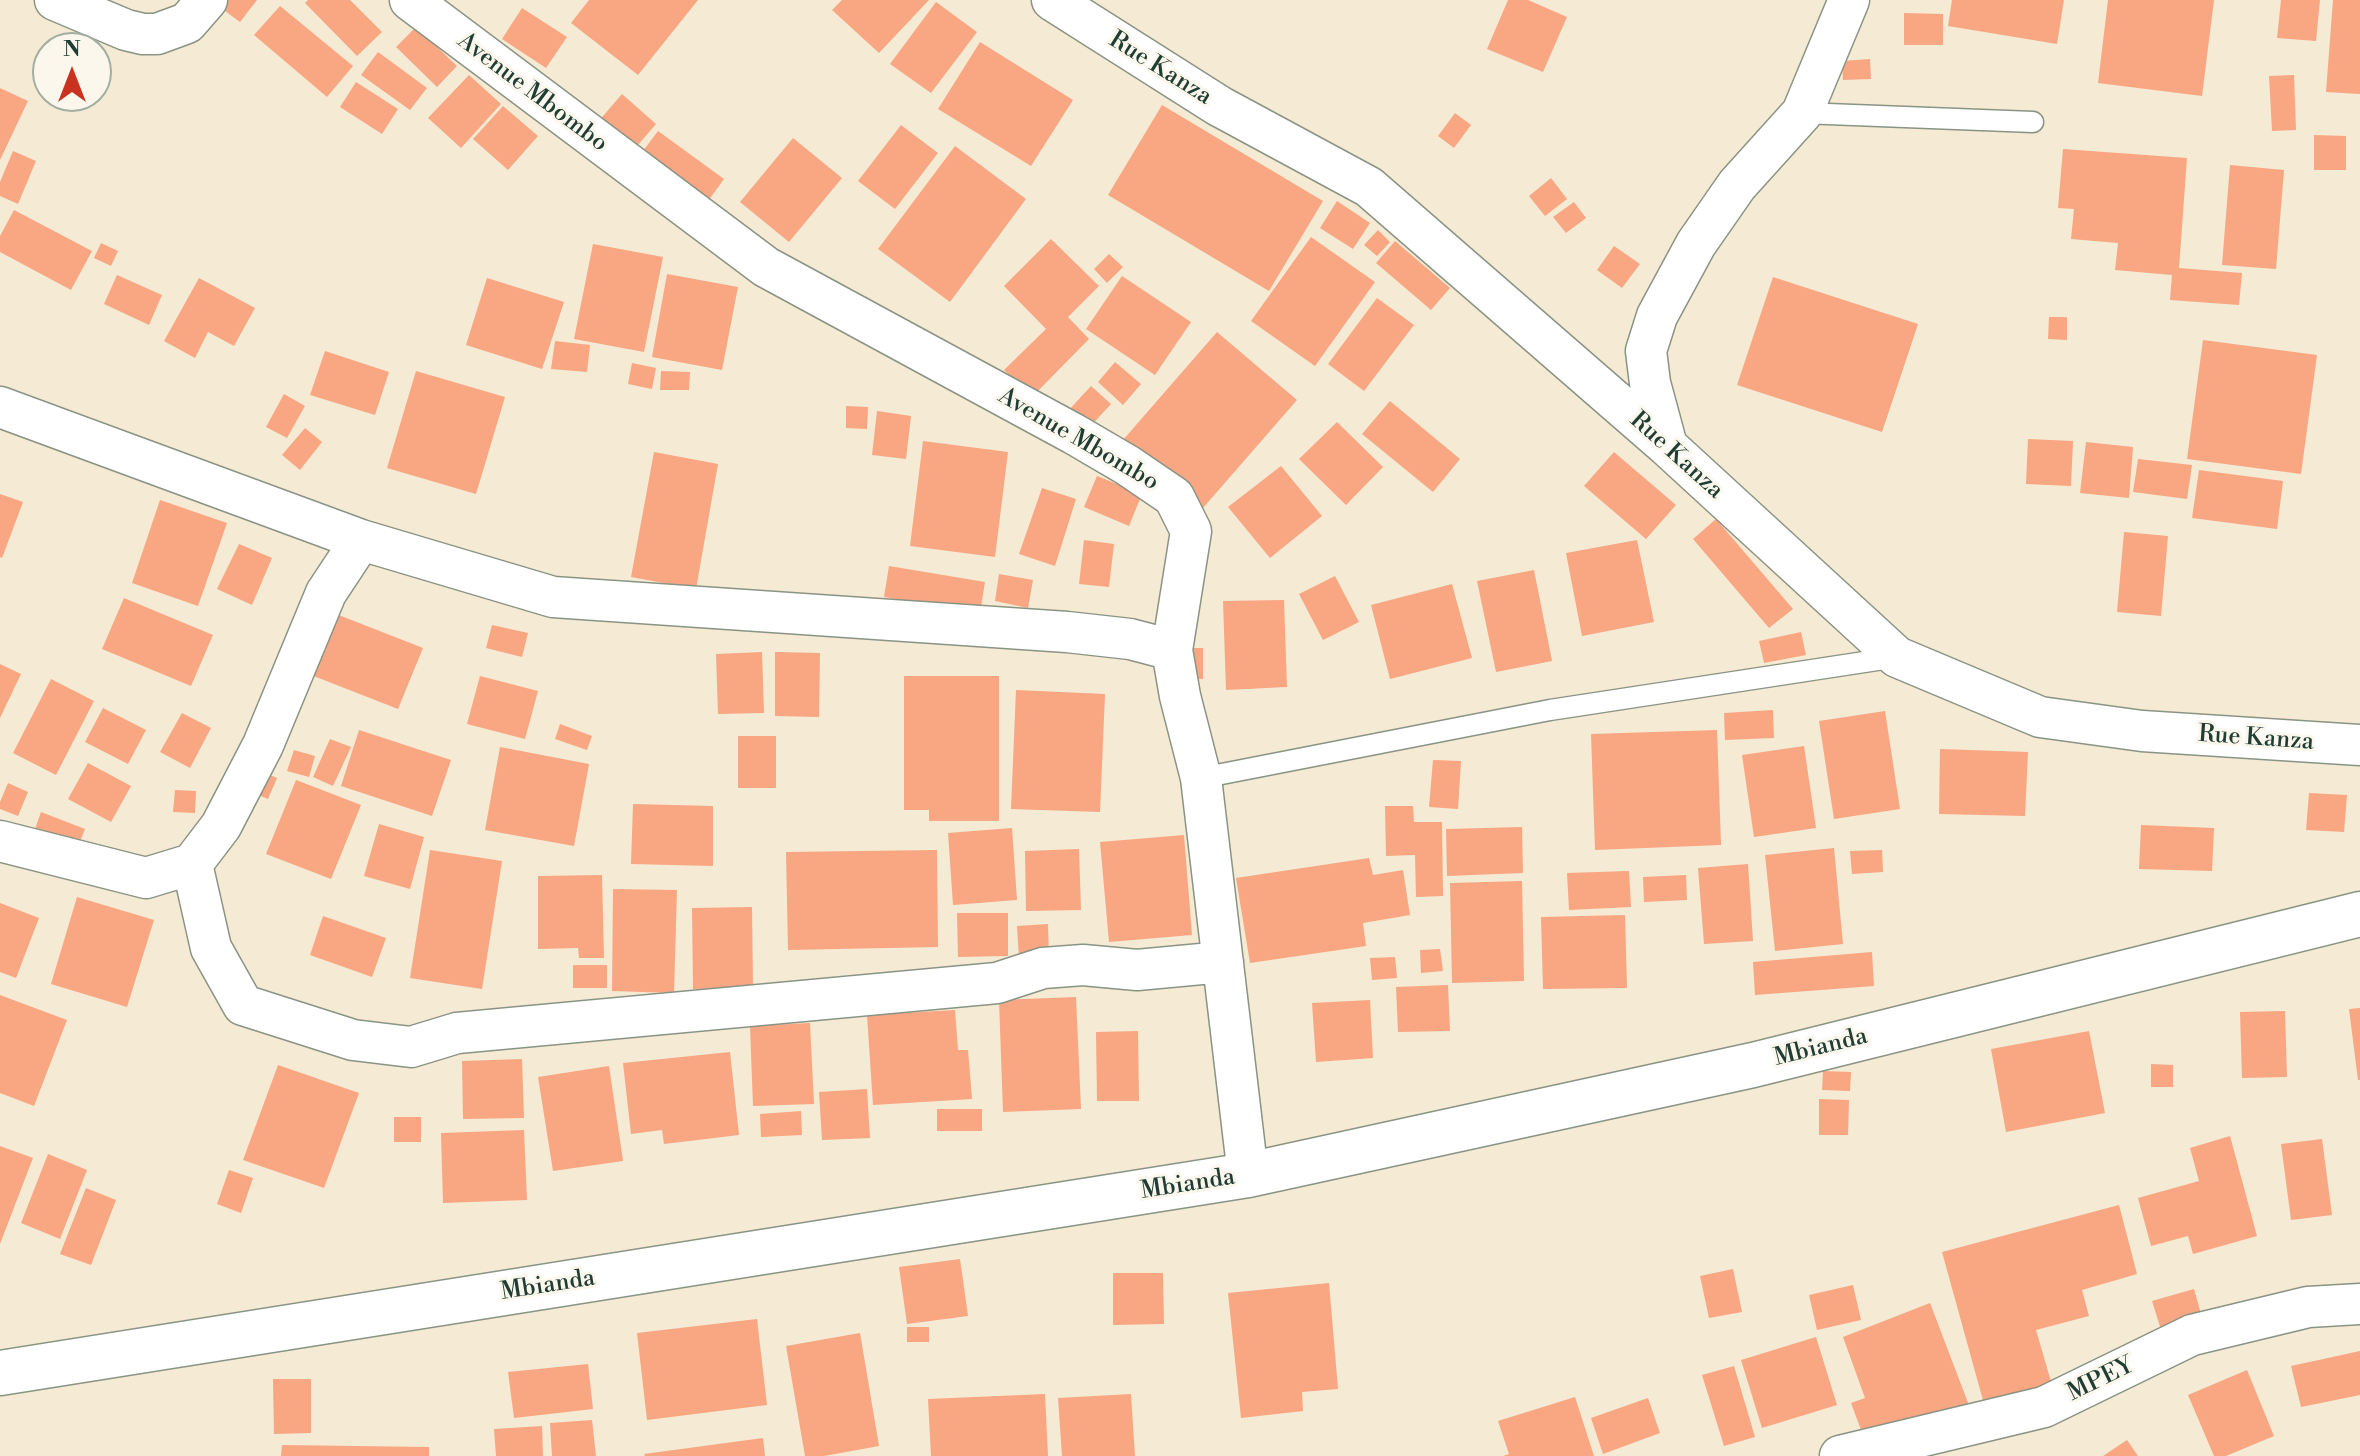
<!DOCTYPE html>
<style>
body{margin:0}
#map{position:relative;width:2360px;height:1456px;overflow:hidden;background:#f5ead3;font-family:"Libre Bodoni",serif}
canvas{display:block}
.north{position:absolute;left:32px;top:32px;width:80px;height:80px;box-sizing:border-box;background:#fbf7ec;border:2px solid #a3ada2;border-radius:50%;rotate:0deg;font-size:22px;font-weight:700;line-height:32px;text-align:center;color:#1f3d34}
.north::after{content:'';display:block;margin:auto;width:28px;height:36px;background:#c8321e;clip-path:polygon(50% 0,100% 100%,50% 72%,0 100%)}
</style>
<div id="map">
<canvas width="2360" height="1456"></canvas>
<div class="north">N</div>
</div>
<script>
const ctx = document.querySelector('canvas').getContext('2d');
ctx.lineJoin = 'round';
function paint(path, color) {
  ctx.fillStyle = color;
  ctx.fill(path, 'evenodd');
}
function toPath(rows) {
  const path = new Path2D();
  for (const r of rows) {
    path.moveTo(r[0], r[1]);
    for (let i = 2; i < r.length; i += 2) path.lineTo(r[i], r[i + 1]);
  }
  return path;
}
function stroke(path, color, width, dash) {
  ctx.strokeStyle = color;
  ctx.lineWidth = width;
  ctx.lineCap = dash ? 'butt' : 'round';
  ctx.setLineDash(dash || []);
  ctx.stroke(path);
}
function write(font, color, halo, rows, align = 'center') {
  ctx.font = font + ' "Libre Bodoni",serif';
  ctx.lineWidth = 6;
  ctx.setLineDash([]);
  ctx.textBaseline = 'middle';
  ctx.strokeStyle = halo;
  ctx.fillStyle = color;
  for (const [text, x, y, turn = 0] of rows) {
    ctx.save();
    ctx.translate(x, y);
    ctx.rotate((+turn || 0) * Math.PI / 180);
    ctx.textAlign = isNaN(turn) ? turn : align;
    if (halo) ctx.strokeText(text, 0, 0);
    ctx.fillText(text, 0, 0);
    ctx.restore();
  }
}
const building = toPath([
 [228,0,257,0,240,22,221,8],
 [308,0,350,0,382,32,357,56,305,3],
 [589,0,698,0,638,75,571,23],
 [842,0,929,0,879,53,832,10],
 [1508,0,1528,0,1567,17,1543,72,1487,49],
 [1952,0,2064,0,2057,44,1948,26],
 [2108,0,2214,0,2202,96,2098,83],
 [2281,0,2320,0,2316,41,2277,38],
 [2333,0,2360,0,2360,94,2326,92],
 [936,2,977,32,931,93,890,64],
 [280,6,353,66,327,97,254,35],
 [522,8,567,37,546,68,502,39],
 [1904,13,1943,14,1943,45,1904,45],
 [416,27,457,66,437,87,396,47],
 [980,42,1073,100,1031,166,938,109],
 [378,52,427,88,410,110,361,75],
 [1870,59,1871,79,1843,80,1842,61],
 [469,75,501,104,461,148,428,118],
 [2294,75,2296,130,2272,131,2269,76],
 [356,82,398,109,382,134,340,107],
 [0,88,28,101,0,160],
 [622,94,656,124,631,153,597,123],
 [1162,105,1323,201,1269,291,1108,195],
 [503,106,538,136,508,170,473,139],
 [1455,113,1471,125,1454,148,1438,136],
 [901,125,938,153,895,209,858,181],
 [658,131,724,179,703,208,637,159],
 [2314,135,2346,136,2346,170,2314,170],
 [793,138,842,178,789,242,740,202],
 [955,146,1026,199,950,302,878,249],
 [2063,149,2187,158,2179,268,2242,273,2239,305,2170,300,2172,275,2115,270,2118,243,2071,239,2074,209,2058,208],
 [13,151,36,161,18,204,0,196,0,182],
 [2230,165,2284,170,2276,269,2222,265],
 [1551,178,1567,199,1545,216,1529,196],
 [1337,201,1370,223,1353,249,1320,228],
 [1574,202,1586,218,1566,233,1553,217],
 [14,210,92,251,71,290,0,252,0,236],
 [1378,230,1390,242,1377,256,1364,245],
 [1311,237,1375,282,1315,366,1251,321],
 [1051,239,1099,286,1068,317,1089,339,1032,397,1004,370,1046,329,1004,286],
 [1395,241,1450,288,1431,310,1376,263],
 [101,243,118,251,111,266,94,258],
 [593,244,663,257,644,352,574,339],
 [1614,246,1640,264,1622,288,1597,270],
 [1109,254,1123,267,1107,283,1094,269],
 [667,274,738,287,722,370,652,357],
 [117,275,162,295,149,325,104,304],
 [1122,276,1191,322,1155,375,1086,329],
 [1773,277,1918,324,1882,432,1737,385],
 [199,278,255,308,234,346,208,332,195,358,164,341],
 [487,278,564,302,542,369,466,345],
 [1377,298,1414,325,1364,391,1328,364],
 [2049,317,2067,317,2067,340,2048,339],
 [1217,332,1297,400,1203,508,1123,440],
 [2203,340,2317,355,2301,474,2187,459],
 [555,341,590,345,587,372,551,369],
 [325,351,389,372,375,415,310,395],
 [1115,362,1141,384,1123,405,1098,382],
 [632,363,656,368,652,389,628,384],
 [416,371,505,397,476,494,387,468],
 [661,371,690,372,689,390,660,390],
 [1091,386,1111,404,1088,429,1068,411],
 [284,394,305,406,287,438,266,427],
 [1390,401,1460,459,1433,492,1362,434],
 [846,406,868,407,867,429,846,428],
 [877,411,911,416,906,459,872,455],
 [1337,422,1383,467,1346,505,1299,459],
 [305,428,322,442,300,470,282,455],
 [2028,439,2073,441,2071,486,2026,484],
 [923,441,1008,452,995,557,910,546],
 [2086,442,2133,447,2129,498,2080,493],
 [654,452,718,464,696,589,631,577],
 [1614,452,1676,505,1646,539,1584,486],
 [2138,459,2192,465,2187,499,2133,492],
 [1281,466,1322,516,1270,558,1228,507],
 [2199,470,2283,481,2277,529,2192,518],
 [1097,476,1142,494,1129,526,1084,507],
 [1042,488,1076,499,1055,566,1019,554],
 [0,494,23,502,2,558,0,557],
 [160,500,227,523,198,606,132,583],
 [1716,519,1793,609,1769,628,1693,539],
 [2124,532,2168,536,2161,616,2117,612],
 [1084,540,1114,544,1109,587,1079,584],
 [1637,540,1654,622,1582,636,1566,553],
 [239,544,272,558,252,605,217,589],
 [889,566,985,582,980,613,884,597],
 [1534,570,1552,661,1496,672,1477,581],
 [999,574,1033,580,1028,608,995,601],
 [1335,576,1359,622,1323,640,1299,594],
 [1452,584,1472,658,1390,679,1371,605],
 [124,598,213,635,191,686,102,649],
 [1284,600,1287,687,1226,690,1223,601],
 [331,612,423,648,398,709,306,673],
 [492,625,528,633,522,657,486,648],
 [1801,632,1806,655,1764,663,1759,641],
 [1183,648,1203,648,1203,679,1183,679],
 [762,652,764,713,718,714,716,654],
 [775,652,820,653,819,717,775,716],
 [0,664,21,674,0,718],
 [480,676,538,691,525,739,467,724],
 [904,676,999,676,999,821,929,821,929,810,904,810],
 [51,679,94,701,56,775,13,753],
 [1016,690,1105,694,1100,812,1011,809],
 [103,708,146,730,128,764,85,742],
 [1773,710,1774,738,1725,740,1724,713],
 [1885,711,1900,809,1834,819,1819,721],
 [182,713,211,728,190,768,160,752],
 [560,724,592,736,587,750,555,739],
 [359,730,451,760,432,816,341,786],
 [1717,730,1721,845,1595,850,1591,734],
 [738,736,776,736,776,788,738,788],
 [330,739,351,747,333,786,313,777],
 [1804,746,1816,828,1754,837,1742,755],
 [500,747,589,764,574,846,485,830],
 [1940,749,2028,752,2025,816,1939,814],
 [294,750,315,756,309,777,287,771],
 [1433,760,1461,761,1458,809,1429,807],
 [88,763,131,786,111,822,68,799],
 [258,770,277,778,268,799,249,791],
 [296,780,361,805,331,879,266,854],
 [8,783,28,792,18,816,0,809,0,802],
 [175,790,196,791,195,813,173,812],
 [2309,793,2347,795,2344,832,2306,830],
 [633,804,713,806,713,866,631,864],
 [1385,806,1413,806,1414,822,1442,822,1443,896,1416,897,1415,855,1386,856],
 [41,812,85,829,76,851,33,835],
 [379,824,424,837,410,889,364,876],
 [2141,825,2214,828,2212,871,2139,869],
 [1522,827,1523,873,1447,876,1446,829],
 [1012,828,1017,900,953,905,948,833],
 [1184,835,1192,935,1109,942,1100,842],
 [1834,848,1843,944,1775,951,1765,855],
 [1079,849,1081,910,1026,911,1025,851],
 [430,850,502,861,482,989,410,978],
 [937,850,938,947,788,950,786,852],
 [1882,850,1883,872,1852,874,1850,851],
 [1369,858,1373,875,1403,870,1410,915,1363,923,1366,946,1250,963,1236,878],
 [1748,864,1753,941,1704,944,1698,868],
 [1629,871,1631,907,1569,910,1567,873],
 [602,875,604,958,579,958,578,948,538,949,538,876],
 [1686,875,1687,900,1644,902,1643,877],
 [1522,881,1524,981,1452,983,1450,883],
 [613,889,677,890,674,993,612,991],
 [77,897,154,920,127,1007,51,984],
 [0,903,39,918,16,978,0,972],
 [752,907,753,988,693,989,692,908],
 [957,913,1008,913,1008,956,958,957],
 [1625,915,1627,988,1543,989,1541,917],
 [323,916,386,938,372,977,310,955],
 [1048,924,1049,958,1019,958,1017,926],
 [1440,949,1443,971,1421,973,1420,950],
 [1872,952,1874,986,1755,995,1753,962],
 [1395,957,1397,978,1372,980,1370,958],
 [573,965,607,965,607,988,573,988],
 [1448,985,1450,1031,1398,1032,1396,987],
 [0,995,67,1020,34,1106,0,1093],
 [1076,997,1081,1109,1003,1112,999,1000],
 [1370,1000,1373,1058,1316,1062,1312,1003],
 [2360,1008,2360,1080,2358,1080,2349,1009],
 [955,1010,958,1050,968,1050,972,1099,873,1105,867,1015],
 [2285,1011,2287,1077,2242,1078,2240,1012],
 [810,1023,814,1104,753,1106,750,1026],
 [1138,1031,1139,1101,1097,1101,1096,1032],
 [2089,1031,2105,1113,2006,1132,1991,1049],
 [730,1052,739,1135,664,1144,662,1130,631,1134,623,1063],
 [522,1059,524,1118,463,1119,462,1061],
 [2151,1064,2173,1065,2173,1087,2151,1087],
 [278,1065,359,1093,324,1188,243,1160],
 [609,1066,623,1161,553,1171,538,1077],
 [1823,1071,1851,1072,1850,1091,1822,1090],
 [867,1089,870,1138,822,1140,819,1092],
 [1819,1099,1849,1100,1848,1135,1819,1135],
 [937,1109,982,1109,982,1131,937,1131],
 [801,1111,802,1135,761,1137,760,1114],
 [394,1117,421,1117,421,1142,394,1142],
 [524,1130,527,1200,443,1203,441,1133],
 [2230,1136,2257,1236,2193,1254,2188,1236,2151,1246,2138,1198,2199,1181,2190,1148],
 [2322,1139,2332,1215,2291,1220,2281,1144],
 [0,1146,33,1158,0,1244],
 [48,1154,87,1170,60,1239,21,1223],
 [229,1170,253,1178,241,1213,217,1204],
 [86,1188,116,1200,91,1265,60,1254],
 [2119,1205,2137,1274,2082,1290,2089,1316,2036,1330,2052,1385,1984,1404,1942,1252],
 [960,1259,968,1316,907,1324,899,1267],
 [1733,1269,1742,1312,1709,1318,1700,1276],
 [1113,1273,1163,1273,1164,1324,1113,1325],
 [1329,1283,1338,1389,1302,1392,1303,1411,1241,1418,1228,1293],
 [1853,1285,1861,1320,1817,1330,1809,1295],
 [2194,1289,2203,1321,2162,1333,2152,1301],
 [1930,1303,1970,1408,1867,1446,1851,1403,1865,1398,1843,1337],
 [757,1319,767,1405,647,1420,637,1333],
 [907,1327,929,1327,929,1342,907,1342],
 [860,1333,879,1446,824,1456,805,1456,786,1346],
 [1816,1337,1837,1405,1762,1428,1741,1360],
 [2360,1351,2360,1395,2301,1407,2291,1366],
 [588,1364,593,1409,514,1418,508,1372],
 [1734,1366,1755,1437,1724,1446,1702,1375],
 [2247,1370,2274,1436,2226,1456,2214,1456,2188,1395],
 [273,1379,311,1379,311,1433,274,1434],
 [1045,1394,1048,1456,931,1456,928,1399],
 [1131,1394,1135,1456,1062,1456,1058,1398],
 [1575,1397,1594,1456,1503,1456,1509,1454,1498,1421],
 [1648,1398,1660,1433,1603,1454,1591,1418],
 [592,1420,596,1456,552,1456,550,1423],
 [542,1426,543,1456,496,1456,494,1429],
 [763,1438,765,1456,645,1456,644,1454],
 [2127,1440,2138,1456,2103,1456],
 [282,1445,429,1447,429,1456,281,1456]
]);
const service = toPath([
 [1802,113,2033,122],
 [1201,778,1550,710,1897,657]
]);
const minor = toPath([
 [55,0,126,30,143,34,157,34,187,23,207,0],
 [410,0,766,267,1074,434,1127,465,1174,497,1191,531,1172,650,1180,696,1201,778,1248,1175],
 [1052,0,1219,106,1369,187,1667,446,1897,657,2040,717,2142,731,2360,745],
 [0,407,361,540,553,597,1067,632,1130,639,1172,650],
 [1667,446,1650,383,1646,351,1657,316,1696,244,1737,185,1802,113,1849,0],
 [0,841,146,878,192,864,221,826,263,745,326,593,361,540],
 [192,864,211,948,243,1005,353,1040,411,1047,457,1033,997,983,1043,968,1083,965,1137,970,1223,962],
 [1840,1456,2044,1407,2192,1335,2308,1307,2360,1304]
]);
const tertiary = toPath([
 [0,1373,1248,1175,1753,1065,2360,914]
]);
const streetNames = [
 ["Rue Kanza",1160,69,32],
 ["Avenue Mbombo",532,93,37],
 ["Avenue Mbombo",1078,440,30],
 ["Rue Kanza",1676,456,42],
 ["Rue Kanza",2256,739,4],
 ["Mbianda",1821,1048,-14],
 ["Mbianda",1188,1185,-9],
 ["Mbianda",548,1286,-9],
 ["MPEY",2101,1380,-26]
];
paint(building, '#f9a683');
stroke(service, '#8a9484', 23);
stroke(minor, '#8a9484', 43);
stroke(tertiary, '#8a9484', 47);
stroke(service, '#fff', 20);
stroke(minor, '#fff', 40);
stroke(tertiary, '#fff', 44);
write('24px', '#1f3d34', '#fbf7ec', streetNames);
</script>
